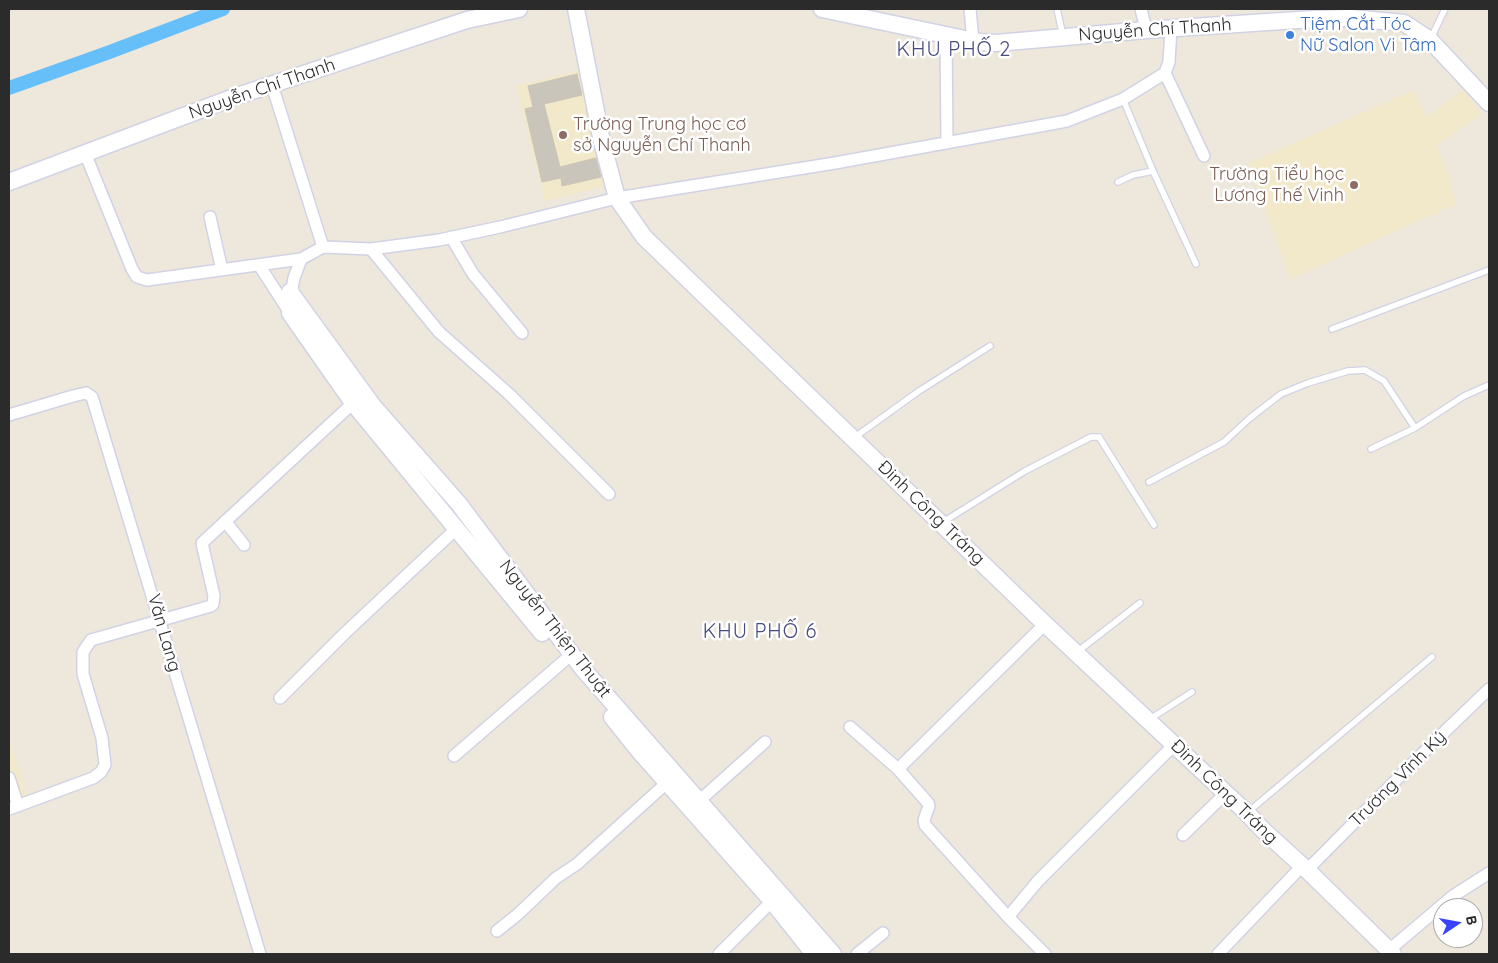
<!DOCTYPE html>
<meta charset="utf-8">
<style>
body{margin:0}
#map{position:relative;width:1498px;height:963px;overflow:hidden;background:#eee8dc;font-family:Quicksand,sans-serif}
canvas{display:block}
.frame{position:absolute;inset:0;border:10px solid #2b2b2b;pointer-events:none}
.north{position:absolute;left:1433px;top:898px;width:50px;height:50px;box-sizing:border-box;background:#fff;border:1px solid #aaa;border-radius:50%;rotate:78deg;font-size:14px;font-weight:700;line-height:20px;text-align:center;color:#2b2b2b}
.north::after{content:'';display:block;margin:auto;width:18px;height:22px;background:#3843ff;clip-path:polygon(50% 0,100% 100%,50% 72%,0 100%)}
</style>
<div id="map">
<canvas width="1498" height="963"></canvas>
<div class="frame"></div>
<div class="north">B</div>
</div>
<script>
const ctx = document.querySelector('canvas').getContext('2d');
ctx.lineJoin = 'round';
function paint(path, color) {
  ctx.fillStyle = color;
  ctx.fill(path, 'evenodd');
}
function toPath(rows) {
  const path = new Path2D();
  for (const r of rows) {
    path.moveTo(r[0], r[1]);
    for (let i = 2; i < r.length; i += 2) path.lineTo(r[i], r[i + 1]);
  }
  return path;
}
function stroke(path, color, width, dash) {
  ctx.strokeStyle = color;
  ctx.lineWidth = width;
  ctx.lineCap = dash ? 'butt' : 'round';
  ctx.setLineDash(dash || []);
  ctx.stroke(path);
}
function write(font, color, halo, rows, align = 'center') {
  ctx.font = font + ' Quicksand,sans-serif';
  ctx.lineWidth = 5;
  ctx.setLineDash([]);
  ctx.textBaseline = 'middle';
  ctx.strokeStyle = halo;
  ctx.fillStyle = color;
  for (const [text, x, y, turn = 0] of rows) {
    ctx.save();
    ctx.translate(x, y);
    ctx.rotate((+turn || 0) * Math.PI / 180);
    ctx.textAlign = isNaN(turn) ? turn : align;
    if (halo) ctx.strokeText(text, 0, 0);
    ctx.fillText(text, 0, 0);
    ctx.restore();
  }
}
const education = toPath([
 [580,70,609,185,545,201,516,86],
 [1465,89,1481,115,1436,145,1452,181,1452,190,1457,204,1290,279,1248,163,1414,90,1426,117],
 [9,738,29,800,9,807]
]);
const canal = toPath([
 [9,88,107,53,223,9]
]);
const building = toPath([
 [577,74,582,95,544,104,560,167,596,158,601,177,562,186,561,178,542,182,525,109,533,107,528,86,577,74]
]);
const lane = toPath([
 [1057,9,1063,36],
 [1431,38,1445,9],
 [1123,99,1153,171,1196,264],
 [1118,182,1133,175,1153,171],
 [1332,329,1489,270],
 [855,437,919,391,990,346],
 [1371,449,1415,428,1464,396,1489,385],
 [1149,482,1224,442,1250,418,1281,394,1308,383,1348,371,1365,370,1384,381,1415,428],
 [943,522,1025,471,1091,437,1099,437,1154,525],
 [1077,652,1140,603],
 [1150,719,1192,692],
 [1248,812,1432,657]
]);
const street = toPath([
 [970,9,973,41],
 [1141,9,1146,30],
 [946,35,947,143],
 [1165,73,1204,156],
 [272,85,323,247],
 [85,153,132,269,137,277,147,280,301,259,323,247,371,249,439,240,500,227,617,198,835,163,1067,121,1123,99,1165,73,1169,62,1171,29],
 [210,217,222,270],
 [451,237,473,274,522,333],
 [371,249,439,332,509,394,609,494],
 [259,265,290,313],
 [290,299,294,278,301,259],
 [9,415,73,396,86,393,92,397,260,954],
 [225,521,244,545],
 [280,698,345,633,456,529],
 [850,727,898,769],
 [454,756,565,660],
 [9,778,18,806],
 [699,801,765,742],
 [9,809,93,778,101,772,105,765,102,738,83,674,83,652,91,640,211,606,213,604,214,596,202,543,353,403],
 [1183,835,1226,793],
 [1307,870,1437,739,1489,689],
 [1008,917,1038,881,1174,745],
 [497,931,517,915,556,878,577,864,671,779],
 [1389,950,1453,896,1489,873],
 [719,954,772,901],
 [857,954,883,933],
 [1045,954,1008,917,925,825,924,820,929,806,928,803,898,769,1045,624],
 [1218,954,1302,866]
]);
const secondary = toPath([
 [576,9,602,142,617,198,644,237,1045,624,1247,813,1264,831,1307,870,1393,954],
 [822,9,979,42,996,43,1146,30,1313,19,1351,18,1404,23,1430,40,1489,103],
 [9,182,237,96,467,20,519,9],
 [290,292,373,406,459,504,583,669,833,954],
 [290,313,353,403,542,633],
 [612,717,640,752,772,901,814,954]
]);
const markers = [
 [1290,35,5,"#3f7fe0"],
 [563,135,5,"#8d6e63"],
 [1354,185,5,"#8d6e63"]
];
const shopNames = [
 ["Tiệm Cắt Tóc",1300,25],
 ["Nữ Salon Vi Tâm",1300,46]
];
const streetNames = [
 ["Nguyễn Chí Thanh",1155,30,-4],
 ["Nguyễn Chí Thanh",262,89,-19],
 ["Đinh Công Tráng",931,513,44],
 ["Nguyễn Thiện Thuật",555,629,52],
 ["Văn Lang",164,633,74],
 ["Trương Vĩnh Ký",1398,779,-45],
 ["Đinh Công Tráng",1224,792,44]
];
const educationNames = [
 ["Trường Trung học cơ",573,125],
 ["sở Nguyễn Chí Thanh",573,146],
 ["Trường Tiểu học",1344,175,"right"],
 ["Lương Thế Vinh",1344,196,"right"]
];
const quarterNames = [
 ["KHU PHỐ 2",954,50],
 ["KHU PHỐ 6",760,632]
];
paint(education, '#f1e9ca');
stroke(canal, '#66bff8', 14);
paint(building, '#c9c5bb');
stroke(building, '#cac5b5', 1);
stroke(lane, '#d1d2e5', 8);
stroke(street, '#d1d2e5', 14);
stroke(secondary, '#d1d2e5', 19);
stroke(lane, '#fff', 5.5);
stroke(street, '#fff', 11);
stroke(secondary, '#fff', 16);
for (const [x, y, r, color] of markers) {
  const dot = new Path2D();
  dot.arc(x, y, r, 0, 2 * Math.PI);
  ctx.fillStyle = color;
  ctx.fill(dot);
  stroke(dot, '#fff', 2);
}
write('18px', '#366cbe', '#fff', shopNames, 'left');
write('18px', '#2b2b2b', '#fff', streetNames);
write('18px', '#785e54', '#fff', educationNames, 'left');
ctx.letterSpacing = '1px';
write('20px', '#474a7f', '#fff', quarterNames);
ctx.letterSpacing = '0px';
</script>
